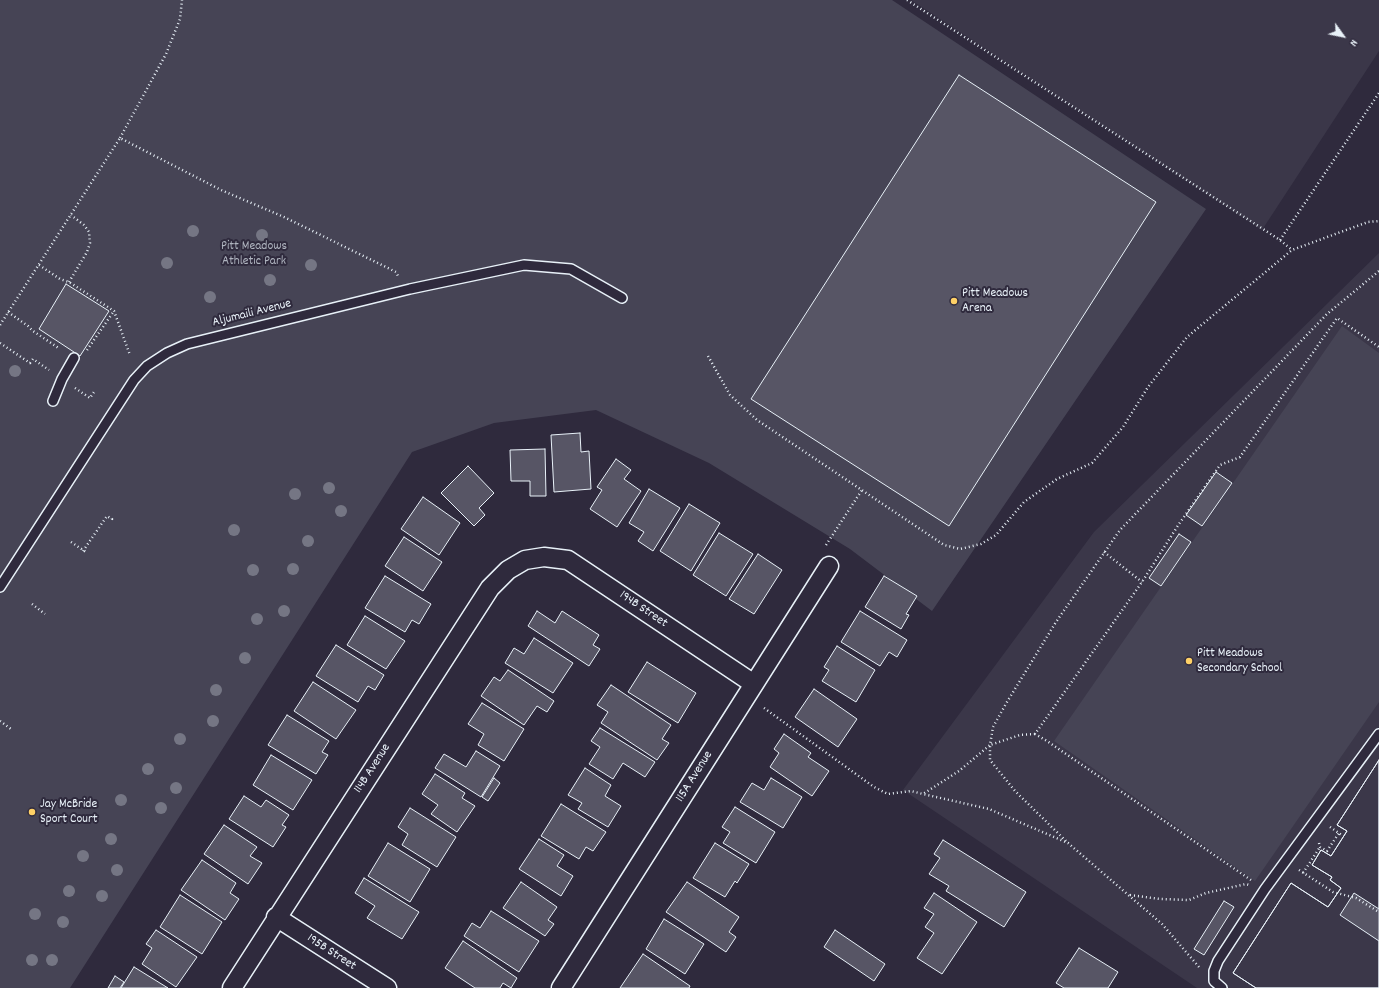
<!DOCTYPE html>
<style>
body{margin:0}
#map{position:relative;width:1379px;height:988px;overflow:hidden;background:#2f2a3d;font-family:Dekko,sans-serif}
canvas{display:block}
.north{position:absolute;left:1323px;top:16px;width:40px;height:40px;-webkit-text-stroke:3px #2f2a3d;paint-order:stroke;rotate:123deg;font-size:11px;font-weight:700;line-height:16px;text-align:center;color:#e8f1f8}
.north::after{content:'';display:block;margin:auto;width:14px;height:18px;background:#e8f1f8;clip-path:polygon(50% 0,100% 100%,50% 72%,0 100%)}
</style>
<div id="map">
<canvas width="1379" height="988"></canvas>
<div class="north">N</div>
</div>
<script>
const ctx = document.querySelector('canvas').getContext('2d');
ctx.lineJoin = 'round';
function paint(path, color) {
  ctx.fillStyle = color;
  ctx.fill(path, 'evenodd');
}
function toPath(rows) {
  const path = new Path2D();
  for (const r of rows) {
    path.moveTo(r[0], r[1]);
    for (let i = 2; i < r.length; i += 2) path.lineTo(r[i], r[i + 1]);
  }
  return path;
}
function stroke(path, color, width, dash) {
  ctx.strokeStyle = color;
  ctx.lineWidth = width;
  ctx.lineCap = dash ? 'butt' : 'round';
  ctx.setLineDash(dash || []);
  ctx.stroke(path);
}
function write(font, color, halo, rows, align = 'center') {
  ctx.font = font + ' Dekko,sans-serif';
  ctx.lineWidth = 4;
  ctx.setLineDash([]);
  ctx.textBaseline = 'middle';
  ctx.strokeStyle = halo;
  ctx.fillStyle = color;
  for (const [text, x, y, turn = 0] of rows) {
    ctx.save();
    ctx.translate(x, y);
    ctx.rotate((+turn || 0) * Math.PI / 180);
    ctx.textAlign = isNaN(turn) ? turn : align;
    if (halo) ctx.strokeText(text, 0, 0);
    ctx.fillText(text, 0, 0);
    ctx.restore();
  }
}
const built = toPath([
 [911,0,1379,0,1379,51,1262,230],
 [1379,253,1379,988,1197,988,903,790,1094,532]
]);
const green = toPath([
 [0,0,892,0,1206,209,932,611,850,549,709,463,596,410,494,423,412,452,70,988,0,988],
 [1342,326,1379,353,1379,702,1255,881,1054,741]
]);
const building = toPath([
 [959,75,1156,202,949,526,751,399,959,75],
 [66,284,109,311,80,356,39,329,66,284],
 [580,433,581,452,589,451,591,489,554,492,551,435,580,433],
 [545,449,546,496,530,496,530,481,511,481,510,450,545,449],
 [616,459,631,470,624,479,641,491,617,527,590,509,602,490,597,487,616,459],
 [468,466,494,493,479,508,485,515,474,526,441,493,468,466],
 [1216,472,1232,483,1202,526,1186,515,1216,472],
 [649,489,680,508,653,551,638,541,644,532,629,523,649,489],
 [423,497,460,523,439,555,401,529,423,497],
 [689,504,720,523,691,571,660,551,689,504],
 [719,533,753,554,726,596,693,575,719,533],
 [1179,534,1191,542,1161,586,1149,578,1179,534],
 [404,537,442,562,423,591,385,566,404,537],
 [758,554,782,570,754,614,729,599,758,554],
 [385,576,431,604,419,624,412,620,405,632,365,608,385,576],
 [884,576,917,596,906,614,909,615,901,629,865,607,884,576],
 [537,611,555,623,562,611,599,635,593,645,600,649,589,666,528,626,537,611],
 [860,611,907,640,897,657,889,652,880,666,841,642,860,611],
 [365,616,405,641,386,669,347,645,365,616],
 [534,638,573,663,553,693,505,663,514,648,524,654,534,638],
 [336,645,384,675,375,690,368,686,358,702,316,676,336,645],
 [837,646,875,670,856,702,822,681,829,670,824,667,837,646],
 [647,662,696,693,678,723,628,692,647,662],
 [508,670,554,701,547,712,537,706,524,725,481,696,494,677,500,681,508,670],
 [313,682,356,710,336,739,294,711,313,682],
 [611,685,671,725,662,739,669,743,657,760,601,723,608,712,597,705,611,685],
 [814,689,857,719,838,747,795,717,814,689],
 [482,703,524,729,504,761,478,745,484,734,468,724,482,703],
 [287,715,329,741,322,752,328,755,316,774,268,745,287,715],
 [600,728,655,762,645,777,623,763,613,779,589,764,600,747,591,741,600,728],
 [784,734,811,753,808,757,829,771,812,796,770,767,779,753,774,749,784,734],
 [476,751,500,766,481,797,435,768,444,754,466,767,476,751],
 [271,755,312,780,293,810,253,785,271,755],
 [1379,760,1379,909,1354,893,1340,915,1379,941,1379,988,1256,988,1233,973,1291,883,1328,907,1341,888,1330,880,1332,877,1312,865,1321,850,1331,856,1347,831,1337,825,1379,760],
 [1379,760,1379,988,1256,988,1233,973,1291,883,1328,907,1341,888,1330,880,1332,877,1312,865,1321,850,1331,856,1347,831,1337,825,1379,760],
 [585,768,611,785,605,796,621,806,608,827,578,809,582,803,568,795,585,768],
 [435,774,465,793,462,798,475,806,457,832,431,814,438,805,422,794,435,774],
 [494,778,500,783,488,801,482,797,494,778],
 [771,778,802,797,783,828,740,802,752,783,764,790,771,778],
 [244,796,261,807,266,800,289,815,282,825,286,827,273,847,229,819,244,796],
 [561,804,606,832,593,851,586,847,579,859,541,836,561,804],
 [735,807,775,832,756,863,723,843,730,832,722,827,735,807],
 [410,808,456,837,437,867,402,845,408,834,398,827,410,808],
 [224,825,257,847,250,856,262,863,248,884,204,854,224,825],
 [539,839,564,855,557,866,573,876,561,896,519,869,539,839],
 [943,840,1026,892,1004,927,946,891,949,886,929,874,940,858,934,854,943,840],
 [388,843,430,869,410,902,368,876,388,843],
 [715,843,749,864,737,883,735,881,725,897,693,878,715,843],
 [202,860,236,883,230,893,239,899,225,920,181,890,202,860],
 [364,878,419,912,402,939,367,918,375,906,355,893,364,878],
 [521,882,557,907,548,920,554,924,545,936,503,908,521,882],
 [687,882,739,917,729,932,736,937,726,952,666,912,687,882],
 [934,893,977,922,942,974,917,958,934,933,925,927,934,914,924,908,934,893],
 [180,895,222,922,202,954,160,927,180,895],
 [1224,901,1234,907,1204,955,1194,949,1224,901],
 [491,911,539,941,519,972,464,936,472,923,480,928,491,911],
 [664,919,704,944,685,974,646,949,664,919],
 [156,930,197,957,176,987,142,964,152,948,146,944,156,930],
 [835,930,885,964,874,981,824,947,835,930],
 [463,941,517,978,511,988,503,983,500,988,475,988,445,968,463,941],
 [1079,948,1118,972,1108,988,1064,988,1056,983,1079,948],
 [643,954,690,986,689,988,620,988,643,954],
 [134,967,168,988,121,988,134,967],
 [115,976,124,982,120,988,108,988,115,976]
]);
const path = toPath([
 [907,0,1280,240,1292,250],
 [120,138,166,54,180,19,182,0],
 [1280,240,1379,93],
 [39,265,60,279,69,282,114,311,130,355],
 [69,282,87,252,90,243,89,232,84,225,71,215],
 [8,312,28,326,33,331,60,349],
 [0,325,120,138,221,190,284,217,396,272,398,276],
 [0,343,30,363,33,359,49,370],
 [87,350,114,311],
 [708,356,730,395,757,420,944,545,960,549,981,544,996,535,1024,502,1057,479,1092,463,1123,427,1148,387,1187,337,1292,250,1368,222,1379,221],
 [75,388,90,398,94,392],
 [71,542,86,552],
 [826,545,862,490],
 [83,551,107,516,112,519,110,522],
 [1104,552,1142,582],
 [32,604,45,614],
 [764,708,874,787,888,794,911,791,923,794],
 [0,721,11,729],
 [1035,734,1020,735,990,745,990,760,1015,791,1066,841],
 [1330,827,1343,836],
 [1319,843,1320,847,1327,851,1339,833],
 [1299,870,1333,892,1356,898,1379,912],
 [1303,873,1320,847],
 [1251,880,1047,741,1035,734,1142,582,1179,524,1220,465,1240,457,1337,318,1379,347],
 [1130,895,1160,899,1189,900,1206,893,1246,884,1249,885],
 [1199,967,1162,924,1068,843,989,809,923,794,959,771,990,745,993,727,1007,702,1056,622,1120,530,1327,314,1379,271]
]);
const lane = toPath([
 [53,401,62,379,74,358],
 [0,587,134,380,147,366,167,353,187,344,410,289,524,265,571,269,622,298],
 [1222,988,1214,981,1214,971,1218,961,1265,889,1379,734]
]);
const street = toPath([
 [276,917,387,988],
 [232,988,490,588,508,570,525,560,544,557,568,560,754,684],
 [561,988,829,566]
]);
const trees = [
 [193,231],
 [262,235],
 [167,263],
 [311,265],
 [270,280],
 [210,297],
 [15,371],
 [329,488],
 [295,494],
 [341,511],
 [234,530],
 [308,541],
 [293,569],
 [253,570],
 [284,611],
 [257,619],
 [245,658],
 [216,690],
 [213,721],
 [180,739],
 [148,769],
 [176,788],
 [121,800],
 [161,808],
 [111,839],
 [83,856],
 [117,870],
 [69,891],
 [102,896],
 [35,914],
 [63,922],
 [32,960],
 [52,960]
];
const markers = [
 [954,301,4,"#ffd166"],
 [1189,661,4,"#ffd166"],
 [32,812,4,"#ffd166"]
];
const parkNames = [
 ["Pitt Meadows",254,247],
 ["Athletic Park",254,262]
];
const poiNames = [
 ["Pitt Meadows",962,294],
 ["Arena",962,309],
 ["Pitt Meadows",1197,654],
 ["Secondary School",1197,669],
 ["Jay McBride",40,805],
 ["Sport Court",40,820]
];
const streetNames = [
 ["Aljumaili Avenue",252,314,-14],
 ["194B Street",643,610,34],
 ["114B Avenue",373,769,-57],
 ["115A Avenue",695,777,-58],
 ["195B Street",331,953,33]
];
paint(built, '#3b3749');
paint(green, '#464455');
paint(building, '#575565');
stroke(building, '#e8f1f8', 1);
stroke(lane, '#e8f1f8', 12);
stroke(street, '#e8f1f8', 21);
stroke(path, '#e8f1f8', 2.5, [1, 3]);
stroke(lane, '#2f2a3d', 9);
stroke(street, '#2f2a3d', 18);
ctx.fillStyle = '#757684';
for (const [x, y] of trees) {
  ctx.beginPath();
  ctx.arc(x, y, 6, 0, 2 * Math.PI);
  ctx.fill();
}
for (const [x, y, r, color] of markers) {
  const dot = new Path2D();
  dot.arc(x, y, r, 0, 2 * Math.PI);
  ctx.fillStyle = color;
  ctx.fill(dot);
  stroke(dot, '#2f2a3d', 1.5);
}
write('13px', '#afb4bf', '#2f2a3d', parkNames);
write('13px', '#e8f1f8', '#2f2a3d', poiNames, 'left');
write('13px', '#e8f1f8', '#2f2a3d', streetNames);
</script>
